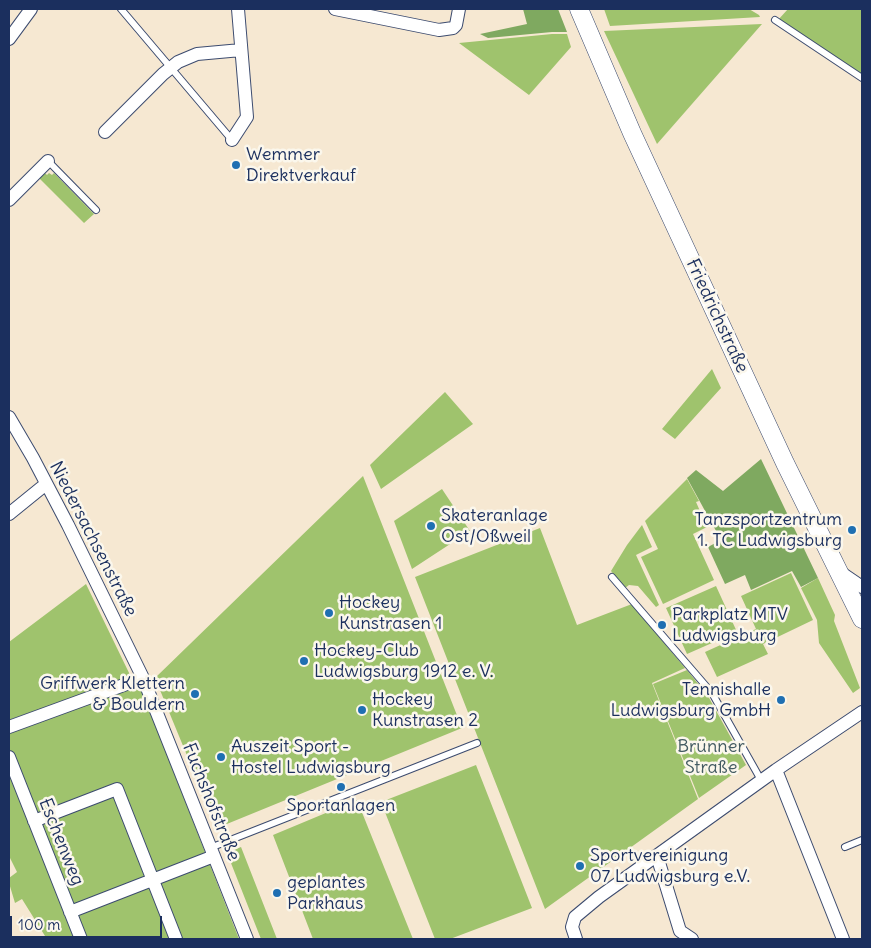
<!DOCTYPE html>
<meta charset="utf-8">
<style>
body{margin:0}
#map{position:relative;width:871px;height:948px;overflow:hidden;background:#f6e8d2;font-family:Delius,sans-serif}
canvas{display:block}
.frame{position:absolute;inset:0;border:10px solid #1b2f5e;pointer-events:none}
.scale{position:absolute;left:10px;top:916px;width:152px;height:22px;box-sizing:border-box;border:2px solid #1b2f5e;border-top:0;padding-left:6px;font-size:15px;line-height:18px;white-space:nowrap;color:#1b2f5e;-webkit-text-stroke:4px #fbf7ec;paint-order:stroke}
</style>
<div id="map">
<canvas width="871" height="948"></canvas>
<div class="frame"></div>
<div class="scale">100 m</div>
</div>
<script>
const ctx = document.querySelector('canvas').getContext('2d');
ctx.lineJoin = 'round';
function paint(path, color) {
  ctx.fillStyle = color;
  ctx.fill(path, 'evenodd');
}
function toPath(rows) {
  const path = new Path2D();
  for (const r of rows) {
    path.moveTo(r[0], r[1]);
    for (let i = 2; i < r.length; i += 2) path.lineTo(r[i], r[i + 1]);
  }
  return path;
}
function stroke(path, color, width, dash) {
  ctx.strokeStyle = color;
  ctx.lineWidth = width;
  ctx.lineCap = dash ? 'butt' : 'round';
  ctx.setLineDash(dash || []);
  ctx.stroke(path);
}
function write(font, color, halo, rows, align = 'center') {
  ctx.font = font + ' Delius,sans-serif';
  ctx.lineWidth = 5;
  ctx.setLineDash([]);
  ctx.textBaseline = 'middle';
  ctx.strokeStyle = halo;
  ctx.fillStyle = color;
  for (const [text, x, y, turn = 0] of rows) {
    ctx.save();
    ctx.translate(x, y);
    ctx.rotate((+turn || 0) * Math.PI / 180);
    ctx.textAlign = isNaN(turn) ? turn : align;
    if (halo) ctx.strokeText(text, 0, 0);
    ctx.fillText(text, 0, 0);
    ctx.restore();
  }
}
const green = toPath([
 [604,9,749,9,759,15,760,17,610,26],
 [788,9,862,9,862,75,778,20],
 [762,24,657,144,604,31],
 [552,34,567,34,571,47,529,95,459,43],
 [44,172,47,175,49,173,52,175,54,173,94,214,84,223,38,177],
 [712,369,721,388,675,439,662,429],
 [445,392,473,424,381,489,370,465],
 [363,476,462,728,217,828,155,678],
 [687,479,699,501,696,502,707,527,693,534,714,580,663,604,641,557,658,549,645,521],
 [442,489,470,531,412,569,394,521],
 [642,525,652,547,636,555,659,605,656,607,638,586,629,585,625,588,611,571,627,545],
 [540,528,577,625,632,604,685,668,652,683,698,799,545,909,415,577],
 [791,573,813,620,763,644,768,654,717,677,705,652,756,629,741,596],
 [818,578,835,615,834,621,860,688,853,693,819,643,817,620,801,588],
 [86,584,131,677,9,720,9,642],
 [716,586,737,632,687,654,666,608],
 [687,670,708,696,746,765,699,798,653,684],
 [136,685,139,686,142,691,239,939,41,939,45,936,22,899,15,903,9,883,9,878,17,872,9,856,9,727],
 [476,765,532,908,450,939,435,939,381,802],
 [357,800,413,939,313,939,273,835],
 [241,847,277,939,261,939,227,853]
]);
const forest = toPath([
 [523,9,558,9,567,32,552,32,488,38,480,34,527,24],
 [761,459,818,578,801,587,792,571,751,590,745,575,725,584,708,547,721,540,687,478,696,470,723,491]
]);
const lane = toPath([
 [121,9,232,140],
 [775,20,862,78],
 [48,161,96,210],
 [612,577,712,693,761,780],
 [845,847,862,840],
 [210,848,477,743]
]);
const street = toPath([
 [335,9,439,30,453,28,456,25,459,9],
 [9,39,31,9],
 [105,132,163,74,178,62,197,54,241,50],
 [232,140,247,117,238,9],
 [9,200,48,161],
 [9,417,33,458,68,525,143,678,247,939],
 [9,514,46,484],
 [840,572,862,587],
 [9,727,143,678],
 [9,757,81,939],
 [776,770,843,939],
 [34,821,117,789,176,939],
 [657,856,680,931,692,939],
 [70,912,214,856],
 [576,939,572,927,575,917,599,897,776,770,862,712]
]);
const secondary = toPath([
 [579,9,632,133,785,463,862,619]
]);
const markers = [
 [236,165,5,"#1f6fb2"],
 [431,526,5,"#1f6fb2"],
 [852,530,5,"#1f6fb2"],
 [329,613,5,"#1f6fb2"],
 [662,625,5,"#1f6fb2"],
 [304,661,5,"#1f6fb2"],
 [195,694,5,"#1f6fb2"],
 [781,700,5,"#1f6fb2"],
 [362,710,5,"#1f6fb2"],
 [221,757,5,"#1f6fb2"],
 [341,787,5,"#1f6fb2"],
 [580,866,5,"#1f6fb2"],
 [277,893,5,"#1f6fb2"]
];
const poiNames = [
 ["Wemmer",246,155],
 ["Direktverkauf",246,176],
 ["Skateranlage",441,516],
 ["Ost/Oßweil",441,537],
 ["Tanzsportzentrum",842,520,"right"],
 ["1. TC Ludwigsburg",842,541,"right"],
 ["Hockey",339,603],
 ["Kunstrasen 1",339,624],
 ["Parkplatz MTV",672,615],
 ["Ludwigsburg",672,636],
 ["Hockey-Club",314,651],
 ["Ludwigsburg 1912 e. V.",314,672],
 ["Griffwerk Klettern",185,684,"right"],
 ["& Bouldern",185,705,"right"],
 ["Tennishalle",771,690,"right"],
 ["Ludwigsburg GmbH",771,711,"right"],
 ["Hockey",372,700],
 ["Kunstrasen 2",372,721],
 ["Auszeit Sport -",231,747],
 ["Hostel Ludwigsburg",231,768],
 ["Sportanlagen",341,806,"center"],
 ["Sportvereinigung",590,856],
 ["07 Ludwigsburg e.V.",590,877],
 ["geplantes",287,883],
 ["Parkhaus",287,904]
];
const streetNames = [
 ["Friedrichstraße",717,316,65],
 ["Niedersachsenstraße",93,539,63],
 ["Fuchshofstraße",211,802,68],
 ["Eschenweg",61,842,68]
];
const parkNames = [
 ["Brünner",711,747],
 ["Straße",711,768]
];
paint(green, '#9fc36d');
paint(forest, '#7fa960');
stroke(lane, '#3c4b6f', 8);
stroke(street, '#3c4b6f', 14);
stroke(secondary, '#3c4b6f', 19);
stroke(lane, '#fff', 6);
stroke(street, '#fff', 12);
stroke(secondary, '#fff', 18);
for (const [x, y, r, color] of markers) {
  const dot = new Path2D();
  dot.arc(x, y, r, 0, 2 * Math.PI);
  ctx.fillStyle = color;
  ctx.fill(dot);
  stroke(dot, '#fbf7ec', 2);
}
write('18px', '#1b2f5e', '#fbf7ec', poiNames, 'left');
write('18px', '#1b2f5e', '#fbf7ec', streetNames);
write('18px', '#435b62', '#fbf7ec', parkNames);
</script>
